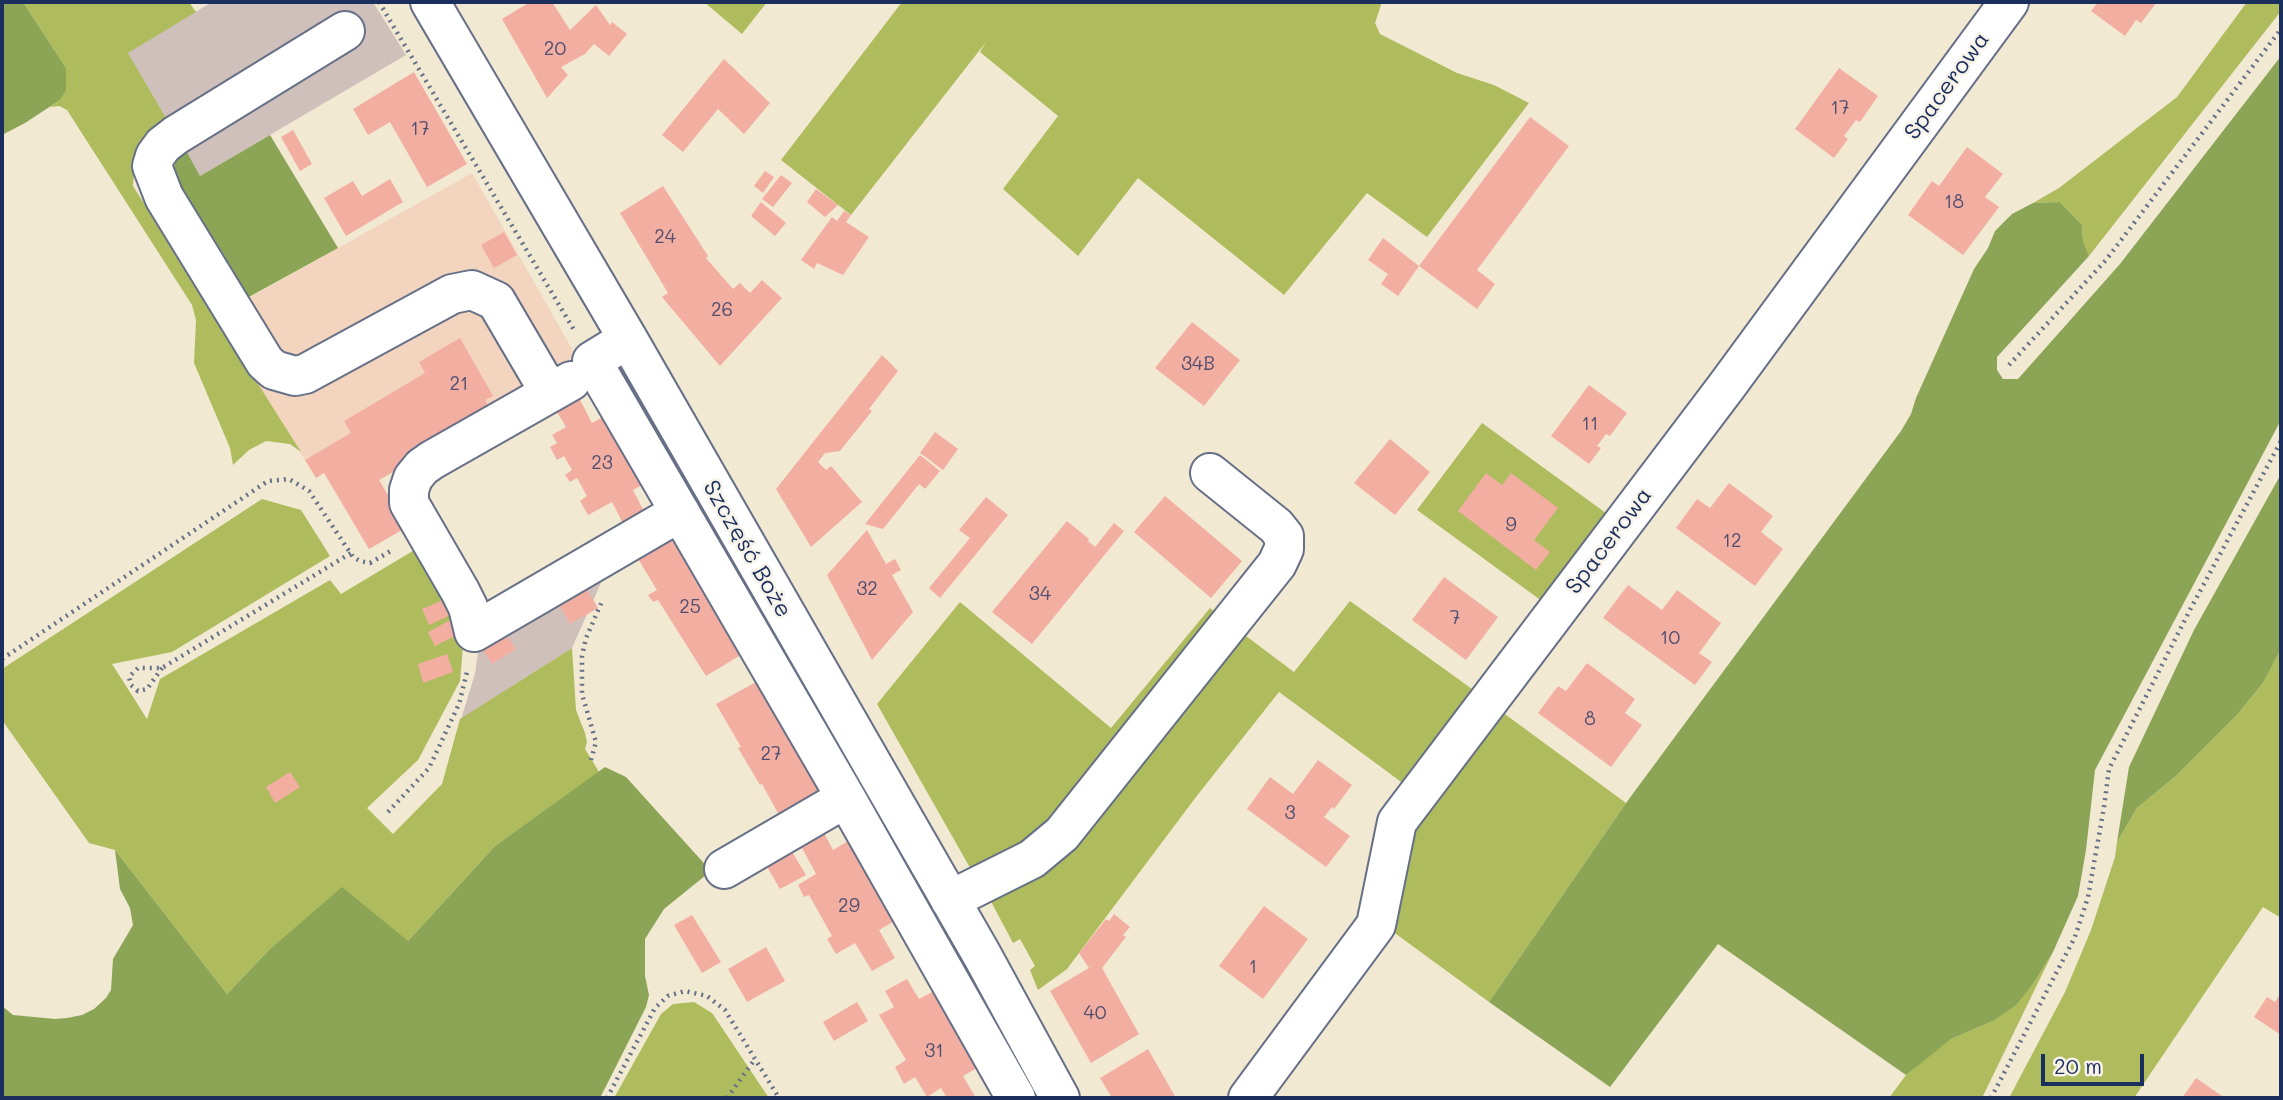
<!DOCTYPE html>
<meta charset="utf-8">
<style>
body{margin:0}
#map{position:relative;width:2283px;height:1100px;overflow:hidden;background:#f2e9d3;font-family:Mali,sans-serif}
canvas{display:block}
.frame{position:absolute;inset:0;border:4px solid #1b2f5e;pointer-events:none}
.scale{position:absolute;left:2041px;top:1054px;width:103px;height:32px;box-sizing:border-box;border:4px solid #1b2f5e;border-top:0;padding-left:9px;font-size:21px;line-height:24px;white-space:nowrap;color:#1b2f5e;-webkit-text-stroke:5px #f7f3e8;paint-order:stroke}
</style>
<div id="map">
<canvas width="2283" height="1100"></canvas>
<div class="frame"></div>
<div class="scale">20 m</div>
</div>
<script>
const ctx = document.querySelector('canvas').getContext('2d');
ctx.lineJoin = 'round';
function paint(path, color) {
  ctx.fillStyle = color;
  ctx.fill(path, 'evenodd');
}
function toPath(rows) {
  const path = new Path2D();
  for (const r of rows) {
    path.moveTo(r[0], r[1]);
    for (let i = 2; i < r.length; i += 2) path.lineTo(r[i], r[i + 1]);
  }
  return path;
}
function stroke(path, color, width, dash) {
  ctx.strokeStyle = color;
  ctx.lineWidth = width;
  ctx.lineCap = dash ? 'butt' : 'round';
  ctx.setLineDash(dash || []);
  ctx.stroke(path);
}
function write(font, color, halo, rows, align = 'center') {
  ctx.font = font + ' Mali,sans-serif';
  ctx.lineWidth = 5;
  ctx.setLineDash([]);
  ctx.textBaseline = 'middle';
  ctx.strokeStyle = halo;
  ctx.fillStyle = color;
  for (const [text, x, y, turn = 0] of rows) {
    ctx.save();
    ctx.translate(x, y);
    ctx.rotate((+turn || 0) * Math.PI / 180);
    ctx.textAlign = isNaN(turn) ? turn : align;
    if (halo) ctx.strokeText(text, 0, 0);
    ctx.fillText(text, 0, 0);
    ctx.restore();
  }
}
const built = toPath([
 [472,173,580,363,379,480,407,527,369,549,325,473,305,460,215,317]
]);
const industrial = toPath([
 [212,2,373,2,406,55,200,176,127,53],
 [613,556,572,648,461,719,475,674,480,637]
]);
const green = toPath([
 [23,2,189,2,196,12,128,53,170,125,134,173,133,186,301,452,290,444,266,441,249,450,233,465,230,448,194,363,196,320,192,305,67,110,59,106,50,107,60,100,66,68],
 [704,2,767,2,742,34],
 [902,2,1382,2,1375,23,1380,34,1457,73,1494,85,1529,103,1427,237,1367,193,1284,295,1138,178,1078,256,1003,189,1058,116,980,52,986,42,851,215,781,160],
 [2247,2,2281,2,2281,11,2089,256,2083,241,2082,225,2060,202,2033,203,2059,188,2177,97],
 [1482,423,1610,516,1546,604,1417,510],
 [262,499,301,510,330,556,172,652,112,664,147,719,160,679,330,580,341,594,416,549,465,622,460,681,418,760,367,808,393,834,442,784,460,719,572,648,576,710,585,733,587,742,585,749,599,772,495,846,408,941,268,951,227,994,115,850,89,843,2,720,2,669],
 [1350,601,1479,694,1404,784,1279,692,1196,797,1067,969,1038,990,1030,970,1035,966,1020,939,1013,943,987,894,1238,630,1294,672],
 [960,602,1111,728,1210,608,1223,618,1056,830,977,880,877,704],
 [2281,647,2281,918,2263,907,2134,1098,2009,1098,2065,992,2091,930,2115,857,2117,842,2137,808,2176,776,2237,715,2263,683],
 [1502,712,1626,803,1489,1002,1392,931,1413,832],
 [2053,952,1982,1098,1889,1098,1906,1075,1931,1053,1951,1039,1993,1021,2033,984],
 [694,1002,712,1013,769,1098,614,1098,661,1014,673,1004]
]);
const forest = toPath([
 [2,2,23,2,66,68,66,90,60,100,25,123,2,135],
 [2281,56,2281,420,2095,770,2086,850,2078,896,2053,952,2033,984,2016,1005,1993,1021,1951,1039,1906,1075,1718,944,1610,1087,1489,1002,1626,803,1901,431,1911,414,1916,398,1974,269,1988,248,1995,231,2012,214,2033,203,2060,202,2082,225,2083,241,2089,256,1997,357,1997,370,2003,379,2018,379,2120,264],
 [270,135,338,248,238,303,173,171,177,157,184,147,200,176],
 [2281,474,2281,647,2278,654,2263,683,2237,715,2176,776,2137,808,2117,842,2129,767,2194,630],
 [605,767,626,777,711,871,664,909,645,939,645,976,649,995,646,1007,600,1098,2,1098,2,1006,13,1015,55,1019,67,1018,82,1015,94,1009,106,998,111,990,113,959,133,925,130,908,120,889,115,850,227,994,268,951,342,887,408,941,495,846]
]);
const building = toPath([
 [530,2,552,2,570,30,596,5,610,25,612,22,627,34,609,56,594,44,585,54,561,67,568,75,547,98,502,19],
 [2098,2,2157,2,2141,23,2136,20,2125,36,2091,11],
 [724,59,770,103,744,134,718,109,683,152,662,135],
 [1839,68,1878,96,1860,122,1856,120,1844,136,1848,139,1834,158,1795,129],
 [414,72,467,164,427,187,390,122,368,135,353,109],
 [1530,117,1569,146,1477,270,1495,284,1477,309,1419,266,1398,296,1381,284,1388,274,1368,260,1383,238,1419,266],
 [293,130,312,164,300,171,281,137],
 [1967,147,2003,174,1985,197,1999,207,1963,255,1908,215,1932,181,1939,186],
 [765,171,774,177,763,193,754,186],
 [781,175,792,183,773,207,762,199],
 [390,179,403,202,346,236,324,198,353,181,362,196],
 [663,186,708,256,706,258,733,289,740,283,750,293,762,280,782,298,720,366,662,297,668,293,620,213],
 [816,189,838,205,825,217,807,202],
 [761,202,786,223,775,236,751,216],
 [844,211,851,215,846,222,869,237,843,275,817,263,814,269,801,260,832,217,837,221],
 [504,232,517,255,494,268,481,245],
 [1192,322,1240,360,1204,406,1155,368],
 [460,338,493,396,485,400,493,415,379,480,407,527,369,549,324,473,316,478,305,460,351,433,344,421,425,373,419,362],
 [882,355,898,371,869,409,872,411,840,451,825,453,818,462,826,470,831,466,862,502,811,547,776,489],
 [1589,385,1627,413,1610,436,1606,434,1597,446,1601,448,1589,464,1551,436],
 [577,394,592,423,608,414,646,483,633,490,648,519,627,531,612,502,588,515,580,501,587,496,577,478,570,482,565,475,572,470,564,456,557,460,550,447,557,443,552,435,566,427,554,407],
 [935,432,958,449,943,470,920,453],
 [1390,439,1430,472,1395,515,1354,483],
 [920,455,940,471,925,489,919,484,883,529,865,524],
 [1486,473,1502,485,1511,473,1558,508,1534,540,1550,552,1536,570,1458,511],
 [1729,483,1773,516,1761,532,1783,549,1755,586,1676,528,1697,499,1710,508],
 [1165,496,1242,561,1211,598,1134,532],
 [986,497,1008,515,940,598,929,588,970,538,959,530],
 [1067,521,1089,539,1088,541,1095,547,1114,523,1124,531,1032,644,992,612],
 [867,530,886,564,895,559,901,570,892,575,913,612,872,660,827,575],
 [676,534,744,653,706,676,658,600,653,602,648,595,657,590,637,557],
 [1444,577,1498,617,1466,660,1412,620],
 [1628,585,1662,610,1677,590,1721,623,1699,653,1712,662,1695,685,1603,618],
 [585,586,598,608,570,624,557,601],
 [450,597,457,612,429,625,422,609],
 [456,617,463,632,435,646,428,632],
 [506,634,516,649,492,664,482,649],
 [447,654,453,672,423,683,418,664],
 [1587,663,1635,699,1625,713,1642,725,1611,767,1538,713,1558,686,1566,691],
 [758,681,826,800,784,824,762,784,760,785,738,748,741,747,716,704],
 [1318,760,1352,785,1334,809,1332,807,1324,817,1350,836,1326,867,1247,809,1270,777,1293,794],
 [290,772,300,787,275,803,266,787],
 [824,833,833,850,848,841,893,922,879,930,895,958,872,971,855,943,836,954,827,939,832,936,809,895,804,897,798,885,816,874,801,846],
 [791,850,806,875,780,889,766,865],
 [1264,906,1308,939,1263,999,1219,966],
 [1114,914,1130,927,1123,935,1126,937,1102,968,1139,1034,1091,1063,1050,991,1089,968,1079,953,1106,919,1109,921],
 [692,915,721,962,702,973,674,925],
 [766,947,785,981,747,1002,728,969],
 [907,979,919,999,934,991,977,1068,963,1076,976,1098,947,1098,941,1088,927,1097,915,1077,904,1084,895,1067,906,1060,879,1015,894,1007,885,991],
 [2281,993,2281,1035,2254,1017,2267,997,2275,1002],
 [857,1002,868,1021,834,1041,823,1022],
 [1148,1049,1176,1098,1112,1098,1100,1078],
 [2196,1078,2225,1098,2182,1098]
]);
const path = toPath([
 [379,2,574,330],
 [2009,365,2106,260,2281,29],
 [2,659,268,481,289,479,309,491,353,557,360,561,370,563,394,549],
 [162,668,147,689,138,691,131,685,129,677,138,668,162,668,351,553],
 [591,760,596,742,582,694,582,656,586,638,603,599],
 [388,812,429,768,459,704,468,668],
 [607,1098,655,1008,668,996,685,991,707,996,725,1010,779,1098],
 [727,1098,755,1059],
 [1991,1098,2075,937,2088,897,2104,807,2109,769,2191,608,2281,441]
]);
const minor = toPath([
 [430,2,628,339,982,955,1060,1098],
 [345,31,176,135,163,145,155,156,152,166,164,197,265,362,274,370,295,376,305,374,452,294,472,290,496,301,550,393],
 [628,339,592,361,846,798,1016,1098],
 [571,381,432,460,422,467,413,478,409,490,409,503,460,591,468,607,474,632,680,512],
 [724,869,846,798],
 [950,900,1032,859,1062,834,1277,564,1284,549,1284,536,1276,526,1210,473],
 [1248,1098,1376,925,1397,822,1726,387,2009,2]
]);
const numberNames = [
 ["20",555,49],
 ["17",1840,108],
 ["17",420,129],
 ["18",1954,202],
 ["24",665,237],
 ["26",722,310],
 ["34B",1198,364],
 ["21",459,384],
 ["11",1590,424],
 ["23",602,463],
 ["9",1511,525],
 ["12",1732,541],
 ["32",867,589],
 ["34",1040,594],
 ["25",690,607],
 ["7",1455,618],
 ["10",1670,638],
 ["8",1590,719],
 ["27",771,754],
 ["3",1290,813],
 ["29",849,906],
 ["1",1253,967],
 ["40",1095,1013],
 ["31",934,1051]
];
const streetNames = [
 ["Spacerowa",1947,86,-54],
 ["Spacerowa",1609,541,-53],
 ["Szczęść Boże",747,549,60]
];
paint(built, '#f3d4bf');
paint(industrial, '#cfc0bb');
paint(green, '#afbc5e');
paint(forest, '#8ba455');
paint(building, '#f3aea2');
stroke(minor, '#667087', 42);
stroke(path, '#667087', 4.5, [2, 5]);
stroke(minor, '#fff', 38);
write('19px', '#514f6f', null, numberNames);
write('23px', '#1b2f5e', '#f7f3e8', streetNames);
</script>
